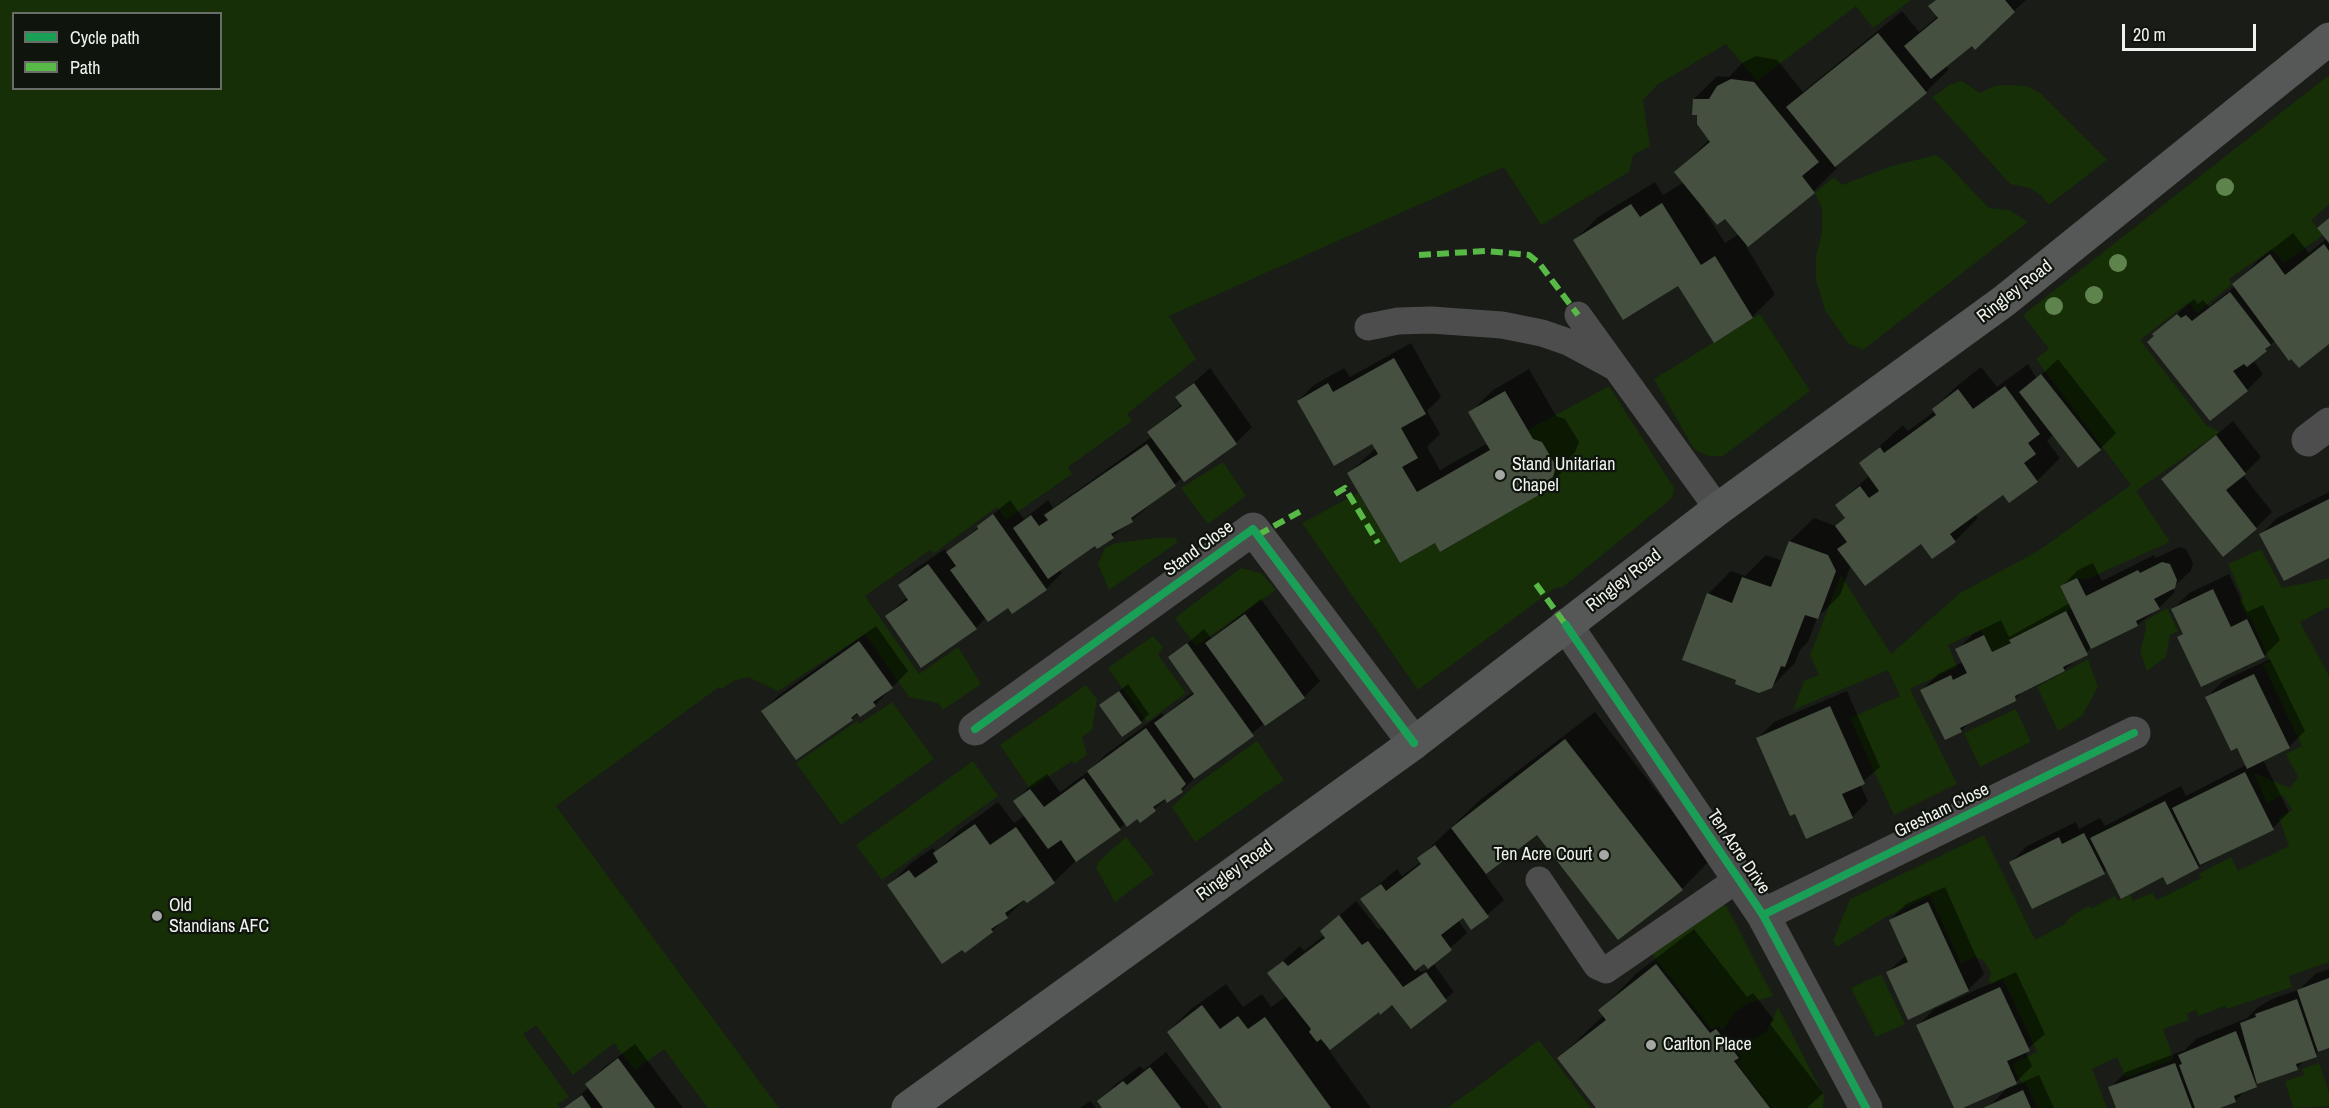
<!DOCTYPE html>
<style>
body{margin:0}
#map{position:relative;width:2329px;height:1108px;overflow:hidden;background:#191c17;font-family:"Archivo Narrow",sans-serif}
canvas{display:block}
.legend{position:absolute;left:12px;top:12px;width:210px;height:78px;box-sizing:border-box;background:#0f140d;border:2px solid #696d67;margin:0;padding:8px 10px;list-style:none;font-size:18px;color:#eff2ee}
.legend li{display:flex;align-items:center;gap:12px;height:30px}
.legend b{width:30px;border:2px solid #696d67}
.scale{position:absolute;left:2122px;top:24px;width:134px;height:27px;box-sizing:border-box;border:3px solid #eff2ee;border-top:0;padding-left:8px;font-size:18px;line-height:21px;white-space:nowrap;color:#eff2ee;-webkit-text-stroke:4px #0f140d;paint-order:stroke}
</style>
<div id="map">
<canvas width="2329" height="1108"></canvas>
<ul class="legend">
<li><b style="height:8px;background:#1a9f57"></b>Cycle path</li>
<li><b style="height:8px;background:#58b947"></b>Path</li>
</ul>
<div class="scale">20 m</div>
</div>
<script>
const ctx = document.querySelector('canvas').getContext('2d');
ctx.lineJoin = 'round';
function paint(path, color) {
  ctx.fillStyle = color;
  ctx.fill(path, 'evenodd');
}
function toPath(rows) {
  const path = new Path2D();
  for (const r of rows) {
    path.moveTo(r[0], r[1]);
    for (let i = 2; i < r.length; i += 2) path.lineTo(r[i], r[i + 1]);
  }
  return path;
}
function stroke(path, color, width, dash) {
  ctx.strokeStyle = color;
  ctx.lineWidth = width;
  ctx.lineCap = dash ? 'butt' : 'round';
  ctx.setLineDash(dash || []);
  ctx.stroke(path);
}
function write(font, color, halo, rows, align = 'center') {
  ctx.font = font + ' "Archivo Narrow",sans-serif';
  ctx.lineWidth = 4.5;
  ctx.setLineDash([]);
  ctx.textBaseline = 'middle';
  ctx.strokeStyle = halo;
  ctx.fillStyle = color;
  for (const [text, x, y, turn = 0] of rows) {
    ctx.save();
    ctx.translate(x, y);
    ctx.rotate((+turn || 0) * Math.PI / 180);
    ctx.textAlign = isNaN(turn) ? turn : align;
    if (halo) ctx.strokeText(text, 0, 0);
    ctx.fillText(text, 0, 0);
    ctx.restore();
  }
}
const green = toPath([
 [0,0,1911,0,1873,28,1856,6,1757,81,1726,44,1657,85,1643,100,1650,146,1633,155,1629,172,1541,225,1504,167,1169,316,1196,359,1127,414,1132,421,1068,467,1072,474,1006,520,997,507,933,554,930,550,865,596,919,674,958,647,981,684,943,710,938,703,909,697,865,634,778,691,748,677,733,681,722,689,719,687,556,806,779,1108,708,1108,664,1049,635,1070,614,1043,573,1075,536,1025,523,1034,569,1097,557,1104,560,1108,0,1108],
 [14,14,220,14,220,88,14,88],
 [2329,75,2329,205,2311,220,2323,235,2284,263,2272,249,2229,279,2232,284,2197,313,2189,302,2140,340,2206,425,2220,432,2136,491,2170,542,2087,579,2077,578,2060,586,2071,609,2010,640,2011,643,1992,652,1981,630,1948,645,1957,667,1910,689,1957,784,1894,815,1850,718,1900,696,1888,670,1793,710,1804,681,1819,675,1810,655,1841,575,1891,654,1960,593,2038,551,2131,485,2036,359,2049,349,2023,315],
 [1962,81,1980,93,1994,86,2007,85,2027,86,2040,93,2107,160,2049,205,2042,196,2030,188,2010,184,1932,97,1951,84],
 [1936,155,1944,161,1989,208,2010,210,2028,222,1863,350,1848,343,1825,310,1816,280,1816,256,1822,233,1822,208,1815,193,1834,177,1842,185,1892,166],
 [1760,314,1810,391,1723,456,1708,456,1694,449,1654,379],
 [1609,386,1674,488,1672,498,1563,587,1555,588,1418,690,1302,523,1358,493,1400,563,1435,543,1441,552,1543,492,1540,485,1553,477,1556,466,1542,442,1533,439,1528,430],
 [1223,462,1246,496,1208,524,1181,488],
 [1157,538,1175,538,1178,542,1109,590,1098,564,1105,548,1116,543],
 [2261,549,2282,588,2329,578,2329,607,2300,622,2329,676,2329,962,2289,976,2292,987,2227,1009,2225,1006,2198,1016,2196,1010,2187,1014,2189,1020,2163,1029,2174,1059,2126,1078,2117,1057,2092,1069,2107,1108,2037,1108,2026,1083,2022,1084,2012,1064,2037,1052,2003,979,1991,985,1989,980,1991,973,1984,961,1974,957,1961,963,1930,896,1884,918,1837,947,1833,941,1850,899,1984,835,2035,940,2065,924,2070,917,2088,906,2092,908,2115,896,2118,901,2130,894,2133,901,2152,893,2157,900,2201,878,2199,874,2231,857,2238,871,2289,846,2279,818,2292,810,2283,795,2267,803,2254,773,2290,788,2298,777,2286,754,2302,746,2263,664,2270,661,2250,616,2247,617,2239,601,2243,598,2228,564],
 [1241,568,1261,573,1276,590,1196,646,1175,618],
 [2167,608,2178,631,2170,635,2166,657,2147,671,2140,651,2146,628,2145,621],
 [1153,636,1163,647,1158,655,1186,693,1147,722,1108,668],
 [2088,659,2098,687,2082,716,2058,731,2037,687],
 [1086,685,1097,699,1092,730,1082,737,1087,755,1074,764,1072,761,1030,789,1000,745],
 [892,702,934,759,841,825,796,763,857,721,859,724],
 [2016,709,2031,742,1980,767,1964,733],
 [1257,741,1284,780,1195,842,1172,807,1194,786],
 [973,761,998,796,882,880,856,845],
 [1126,837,1154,873,1115,902,1096,868,1098,862],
 [1722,903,1727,907,1773,996,1746,1004,1734,1013,1722,1031,1718,1025,1711,1029,1652,954],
 [1881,974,1905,1024,1876,1037,1851,988],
 [1778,1007,1824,1096,1823,1108,1772,1108,1737,1063,1742,1058,1736,1050,1767,1031],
 [1539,1040,1591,1108,1447,1108,1478,1086],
 [2319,1063,2329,1092,2329,1106,2293,1108,2285,1081,2304,1075,2302,1069]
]);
const shadow = toPath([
 [1936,0,2026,0,1975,47,1973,44,1946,66,1949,69,1926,92,1834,166,1837,168,1814,191,1746,246,1775,294,1752,317,1575,240,1598,217,1655,182,1663,195,1684,182,1676,172,1710,139,1694,99,1717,76,1729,77,1742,63,1756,56,1777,60,1803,92,1902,11,1919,32,1938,16],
 [1706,209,1725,216,1739,234,1725,243,1704,210],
 [2329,217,2329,344,2276,340,2253,360,2263,374,2247,390,2154,334,2194,299,2198,304,2203,300,2209,307,2235,286,2257,261,2293,233,2309,253,2327,238,2319,228],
 [1411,343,1441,397,1427,411,1440,434,1427,447,1440,470,1488,443,1470,413,1493,390,1529,369,1556,416,1565,419,1579,442,1575,452,1564,464,1566,468,1543,491,1435,541,1349,473,1376,448,1373,442,1298,401,1314,385,1344,368,1350,377],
 [2058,359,2116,433,2100,449,2054,434,2047,441,2060,458,2037,481,2003,493,1975,514,1978,518,1955,541,1922,542,1851,565,1840,595,1817,618,1808,642,1800,650,1795,663,1771,687,1708,594,1731,571,1745,576,1766,555,1783,561,1790,541,1814,518,1836,526,1846,517,1837,505,1870,475,1861,463,1903,425,1908,431,1935,411,1933,409,1957,386,1981,367,1997,387,2028,364,2037,379],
 [1210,368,1252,427,1236,443,1182,478,1113,536,1095,544,1059,569,1062,573,1046,589,986,617,976,628,887,616,907,597,900,585,915,569,945,549,948,553,1010,500,1024,519,1048,500,1053,508,1153,436,1149,432,1182,404,1177,397],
 [2233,421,2261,457,2243,475,2272,512,2256,528,2163,479],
 [2329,492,2329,557,2261,534,2277,518],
 [2179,547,2186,549,2193,563,2191,571,2172,588,2175,592,2159,608,2137,625,2095,645,2064,670,2025,689,2015,699,1972,720,1961,731,1922,690,1938,674,1963,662,1957,650,1973,634,2001,620,2009,637,2070,603,2062,586,2078,570,2093,563,2102,581,2154,555,2156,558],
 [2229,574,2247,612,2263,605,2280,640,2264,656,2179,637,2184,632,2173,609,2189,593],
 [1261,599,1320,681,1304,697,1265,723,1199,774,1182,790,1168,801,1166,799,1140,821,1138,817,1126,823,1077,860,1054,882,1025,899,992,931,888,886,911,863,933,848,936,852,958,831,998,802,1014,823,1026,815,1015,801,1031,785,1047,774,1060,792,1089,771,1105,755,1162,713,1164,716,1194,691,1170,658,1204,629,1211,638],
 [876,626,908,671,875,705,859,712,852,719,763,711,779,695],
 [2270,659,2305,731,2289,747,2263,760,2289,812,2273,828,2198,867,2108,869,2104,872,2011,862,2027,846,2076,822,2079,829,2100,818,2105,826,2181,786,2186,796,2246,765,2207,697,2223,681],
 [1128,684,1149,714,1141,722,1101,705],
 [1847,691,1880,767,1860,784,1868,801,1852,817,1758,738,1774,722],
 [1595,712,1710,860,1682,889,1537,833,1485,874,1504,900,1472,928,1463,916,1458,920,1467,933,1433,963,1454,992,1430,1012,1393,1003,1379,1010,1328,1049,1371,1108,1224,1108,1168,1032,1191,1009,1226,984,1243,1007,1262,994,1271,1007,1287,996,1269,973,1300,946,1304,951,1325,935,1322,931,1356,901,1379,930,1383,927,1362,899,1397,869,1402,876,1421,862,1419,858,1481,799],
 [1424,962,1430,969,1420,972,1417,968],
 [1945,887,1984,974,1968,990,1888,972,1906,955,1890,920,1906,904],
 [1694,929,1747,997,1753,993,1774,1020,1770,1024,1823,1093,1807,1108,1597,1108,1559,1058,1604,1015,1600,1010,1637,973],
 [2329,969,2329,1047,2306,1059,2297,1068,2262,1080,2246,1090,2236,1100,2216,1108,2118,1108,2110,1088,2126,1072,2185,1050,2196,1039,2247,1018,2257,1008,2272,999,2300,989,2315,974],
 [2016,972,2045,1034,2025,1051,2032,1066,2011,1087,2039,1075,2054,1108,1988,1108,2009,1086,1956,1108,1918,1025,1934,1009],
 [635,1044,683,1108,566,1108,589,1087,587,1084,603,1068],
 [1166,1052,1209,1108,1104,1108,1099,1101,1115,1085,1140,1066,1144,1070],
 [1090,1101,1096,1108,1080,1108]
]);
const building = toPath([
 [1936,0,2005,0,2015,12,1975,50,1972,46,1931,79,1904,46,1938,18,1928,6],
 [1878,33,1927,93,1835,167,1786,107],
 [1731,79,1754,82,1819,162,1802,176,1815,193,1748,247,1725,219,1717,225,1674,172,1710,142,1697,124,1697,115,1692,115,1693,99,1709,99,1717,86],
 [1662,203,1701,265,1715,256,1753,318,1714,343,1678,286,1623,320,1573,240,1631,204,1640,217],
 [2329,218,2329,243,2317,228],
 [2324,244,2329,251,2329,344,2299,368,2291,359,2289,361,2232,284,2270,254,2285,275],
 [2230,292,2271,345,2265,349,2267,351,2247,367,2244,364,2233,371,2248,391,2210,421,2147,342,2154,336,2152,334,2177,314,2181,318,2186,315,2192,321],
 [1394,358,1426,414,1401,428,1418,458,1402,467,1417,492,1490,450,1468,412,1505,391,1533,439,1542,442,1556,466,1553,477,1540,485,1544,492,1440,552,1435,543,1400,563,1347,473,1378,454,1372,444,1334,466,1297,401,1328,383,1333,392],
 [2041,374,2101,450,2078,468,2019,392],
 [1194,383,1237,444,1184,482,1147,432,1182,406,1175,397],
 [2005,386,2040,434,2028,443,2036,454,2024,463,2038,482,2009,503,2003,495,1950,534,1956,542,1932,559,1921,544,1865,586,1837,549,1847,542,1835,526,1845,518,1835,505,1860,486,1869,498,1879,491,1859,463,1880,447,1884,453,1936,415,1932,409,1958,389,1973,409],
 [2216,435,2246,474,2226,490,2257,529,2223,557,2161,479],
 [1147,444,1176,486,1131,518,1133,522,1111,534,1114,538,1097,549,1095,546,1048,579,1013,528,1031,515,1039,526,1048,520,1044,515],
 [2329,499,2329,558,2284,581,2259,534],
 [993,514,1047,590,1012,614,1008,608,988,622,950,570,956,566,946,552,978,529,977,526],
 [1789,541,1828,555,1836,571,1818,619,1805,615,1785,667,1781,666,1772,688,1759,693,1735,684,1736,680,1682,660,1707,593,1732,603,1742,577,1771,587],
 [2162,562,2170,564,2177,580,2175,588,2154,599,2160,609,2136,621,2138,626,2091,649,2060,586,2077,578,2086,596,2138,570,2140,573],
 [928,564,977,629,921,668,885,616,908,600,898,585],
 [2213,589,2231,627,2247,619,2265,657,2201,687,2177,637,2183,634,2171,609],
 [2066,611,2088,655,2063,667,2065,671,2015,696,2016,701,1960,728,1962,732,1945,740,1920,690,1951,675,1953,680,1967,673,1955,649,1984,635,1992,652,2011,643,2009,640],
 [1245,614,1305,698,1265,726,1205,643],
 [859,641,893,688,873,702,876,706,860,717,857,713,851,718,853,720,796,760,761,711],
 [1187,643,1254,736,1194,779,1154,723,1194,694,1168,657],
 [2254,674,2290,748,2247,769,2237,748,2231,751,2205,697],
 [1119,691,1142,723,1122,737,1099,705],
 [1830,706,1865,784,1842,794,1853,818,1806,839,1795,814,1790,816,1756,738],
 [1146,728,1186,784,1181,789,1183,792,1167,803,1165,799,1153,807,1156,811,1140,823,1137,819,1127,827,1087,771],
 [1565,739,1683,890,1618,940,1537,835,1486,874,1451,828],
 [2245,772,2274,830,2200,865,2172,808],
 [1084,778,1121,830,1076,862,1061,840,1048,849,1013,801,1030,789,1044,807],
 [2165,801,2199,868,2167,885,2163,877,2121,899,2090,838],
 [975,824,990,845,1016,827,1055,883,1027,903,1024,900,1005,913,1008,918,991,929,993,932,965,953,962,950,942,964,887,885,909,870,915,878,938,862,933,853],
 [2084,833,2105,874,2032,909,2009,862,2059,837,2062,844],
 [1435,845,1489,917,1471,930,1463,918,1441,935,1452,950,1428,969,1424,964,1415,971,1360,899,1381,884,1386,891,1421,864,1417,858],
 [1928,902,1969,991,1908,1020,1886,972,1908,962,1889,920],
 [1339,915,1362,945,1368,941,1403,987,1426,972,1447,1001,1411,1029,1392,1005,1380,1015,1379,1012,1330,1050,1321,1039,1317,1042,1309,1032,1311,1029,1267,973,1283,961,1288,966,1325,938,1320,931],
 [1656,964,1710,1033,1716,1029,1739,1058,1734,1061,1770,1108,1596,1108,1557,1058,1606,1020,1598,1010],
 [2329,978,2329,1048,2318,1052,2297,990],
 [2000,987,2030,1051,2007,1061,2017,1084,1963,1108,1954,1108,1916,1025],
 [2297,999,2317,1057,2296,1064,2298,1070,2257,1084,2240,1023,2256,1017,2255,1014],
 [1202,1005,1220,1029,1238,1016,1248,1029,1265,1017,1331,1108,1222,1108,1167,1032],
 [2236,1031,2257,1087,2234,1096,2236,1102,2220,1108,2195,1108,2179,1065,2182,1064,2178,1055],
 [618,1058,655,1108,603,1108,585,1084],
 [2175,1063,2192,1108,2116,1108,2108,1087],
 [1150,1067,1181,1108,1102,1108,1097,1101,1123,1081,1127,1085],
 [2023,1090,2031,1108,1983,1108],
 [582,1095,591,1108,564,1108,572,1102]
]);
const lane = toPath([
 [1578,315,1718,509],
 [1368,327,1398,321,1431,320,1502,325,1542,333,1568,342,1616,368],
 [1539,880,1597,966,1606,970,1738,879]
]);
const street = toPath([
 [2308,440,2329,424],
 [1566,625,1763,915,1866,1108],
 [975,729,1253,529,1414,743],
 [1763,915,2134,733]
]);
const primary = toPath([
 [908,1108,1414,743,1718,509,2004,301,2329,39]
]);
const quiet = toPath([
 [1419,255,1486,251,1529,255,1539,263,1578,315],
 [1335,494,1345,488,1378,543],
 [1258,535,1301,511],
 [1536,584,1566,625]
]);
const cycleway = toPath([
 [1566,625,1763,915,1866,1108],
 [975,729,1253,529,1414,743],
 [1763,915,2134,733]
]);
const trees = [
 [2225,187],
 [2118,263],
 [2094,295],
 [2054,306]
];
const markers = [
 [1500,475,6,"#a4a7a3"],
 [1604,855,6,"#a4a7a3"],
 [157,916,6,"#a4a7a3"],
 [1651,1045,6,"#a4a7a3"]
];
const streetNames = [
 ["Ringley Road",2015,292,-38],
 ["Stand Close",1199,549,-36],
 ["Ringley Road",1624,581,-38],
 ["Gresham Close",1942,811,-26],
 ["Ten Acre Drive",1738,852,56],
 ["Ringley Road",1235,871,-36]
];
const poiNames = [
 ["Stand Unitarian",1512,465],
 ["Chapel",1512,486],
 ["Ten Acre Court",1592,855,"right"],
 ["Old",169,906],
 ["Standians AFC",169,927],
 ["Carlton Place",1663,1045]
];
paint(green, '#162f07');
paint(shadow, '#0007');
paint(building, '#465040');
stroke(lane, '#4d4d4d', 27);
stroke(street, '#4d4d4d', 33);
stroke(primary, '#565858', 33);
stroke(quiet, '#58b947', 6, [12, 6]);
stroke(cycleway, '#1a9f57', 8);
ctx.fillStyle = '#5e834c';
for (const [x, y] of trees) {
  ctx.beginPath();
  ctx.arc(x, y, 9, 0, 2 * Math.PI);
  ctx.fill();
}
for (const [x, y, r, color] of markers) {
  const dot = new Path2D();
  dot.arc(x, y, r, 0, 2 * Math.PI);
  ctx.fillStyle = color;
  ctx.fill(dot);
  stroke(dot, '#0f140d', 2);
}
write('18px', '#eff2ee', '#0f140d', streetNames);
write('18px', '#eff2ee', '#0f140d', poiNames, 'left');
</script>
